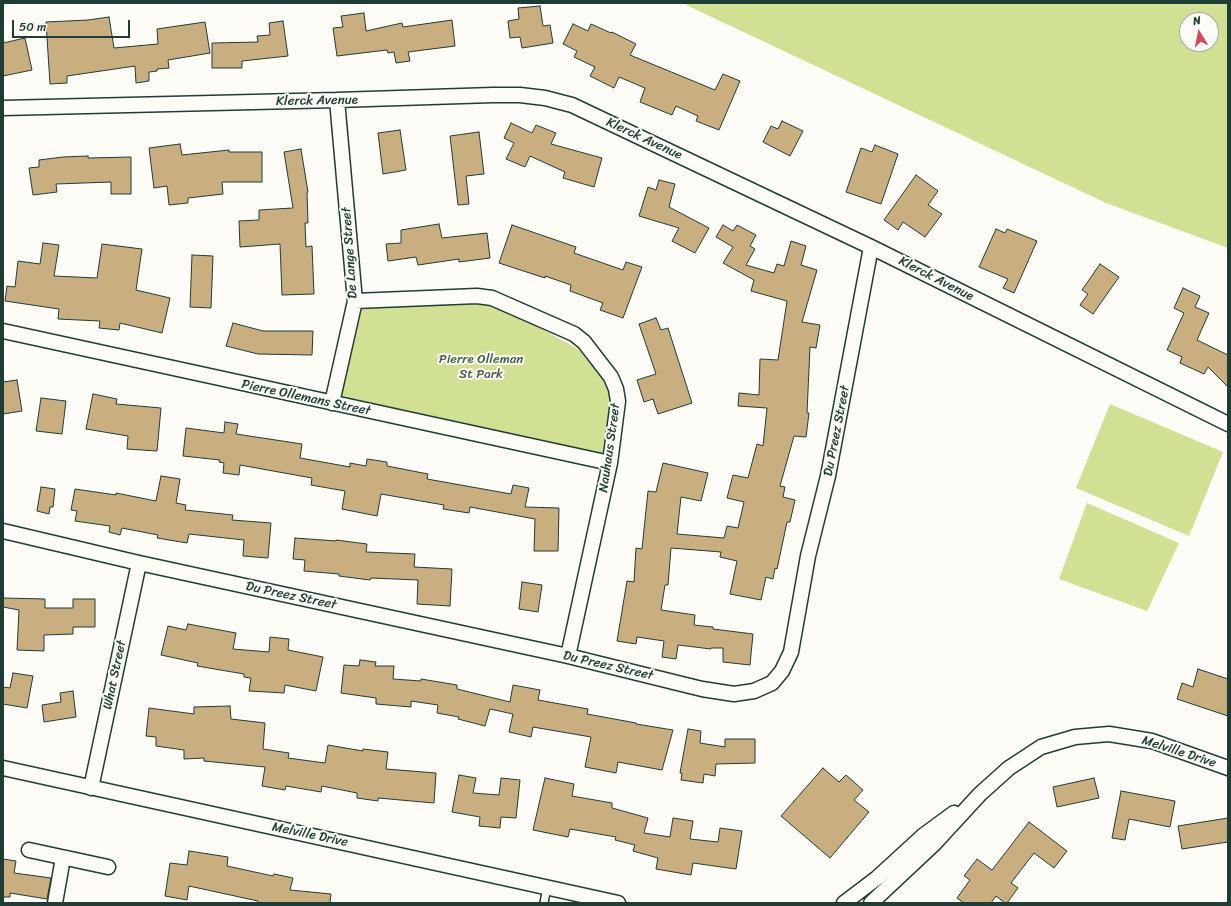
<!DOCTYPE html>
<style>
body{margin:0}
#map{position:relative;width:1231px;height:906px;overflow:hidden;background:#fdfcf7;font-family:Sriracha,sans-serif}
canvas{display:block}
.frame{position:absolute;inset:0;border:4px solid #1f3d34;pointer-events:none}
.north{position:absolute;left:1179px;top:12px;width:40px;height:40px;box-sizing:border-box;background:#fdfcf7;border:1px solid #a4b0a9;border-radius:50%;rotate:350deg;font-size:11px;font-weight:700;line-height:16px;text-align:center;color:#1f3d34}
.north::after{content:'';display:block;margin:auto;width:14px;height:18px;background:#d1495b;clip-path:polygon(50% 0,100% 100%,50% 72%,0 100%)}
.scale{position:absolute;left:12px;top:20px;width:118px;height:18px;box-sizing:border-box;border:2px solid #1f3d34;border-top:0;padding-left:5px;font-size:12px;line-height:14px;white-space:nowrap;color:#1f3d34;-webkit-text-stroke:3px #fdfcf7;paint-order:stroke}
</style>
<div id="map">
<canvas width="1231" height="906"></canvas>
<div class="frame"></div>
<div class="north">N</div>
<div class="scale">50 m</div>
</div>
<script>
const ctx = document.querySelector('canvas').getContext('2d');
ctx.lineJoin = 'round';
function paint(path, color) {
  ctx.fillStyle = color;
  ctx.fill(path, 'evenodd');
}
function toPath(rows) {
  const path = new Path2D();
  for (const r of rows) {
    path.moveTo(r[0], r[1]);
    for (let i = 2; i < r.length; i += 2) path.lineTo(r[i], r[i + 1]);
  }
  return path;
}
function stroke(path, color, width, dash) {
  ctx.strokeStyle = color;
  ctx.lineWidth = width;
  ctx.lineCap = dash ? 'butt' : 'round';
  ctx.setLineDash(dash || []);
  ctx.stroke(path);
}
function write(font, color, halo, rows, align = 'center') {
  ctx.font = font + ' Sriracha,sans-serif';
  ctx.lineWidth = 4;
  ctx.setLineDash([]);
  ctx.textBaseline = 'middle';
  ctx.strokeStyle = halo;
  ctx.fillStyle = color;
  for (const [text, x, y, turn = 0] of rows) {
    ctx.save();
    ctx.translate(x, y);
    ctx.rotate((+turn || 0) * Math.PI / 180);
    ctx.textAlign = isNaN(turn) ? turn : align;
    if (halo) ctx.strokeText(text, 0, 0);
    ctx.fillText(text, 0, 0);
    ctx.restore();
  }
}
const green = toPath([
 [682,3,1228,3,1228,248,1106,203],
 [1187,20,1211,20,1211,44,1187,44],
 [496,304,578,349,611,390,605,462,337,403,360,306],
 [1110,404,1223,452,1189,536,1076,488],
 [1087,503,1179,543,1147,611,1059,579]
]);
const building = toPath([
 [540,6,543,26,550,25,553,43,522,48,520,37,510,38,508,21,519,19,518,8,540,6],
 [364,13,366,31,402,23,403,27,452,20,455,46,408,52,410,61,396,63,394,52,388,53,387,50,337,56,333,28,343,27,341,16,364,13],
 [109,17,114,48,158,44,157,29,205,22,210,53,168,60,169,68,157,69,157,71,149,72,149,81,136,83,135,66,67,76,67,83,50,84,46,22,88,20,109,17],
 [283,21,288,56,242,61,242,68,212,68,212,43,258,42,257,36,270,35,269,23,283,21],
 [573,24,588,31,591,24,611,33,612,32,636,44,630,55,715,90,723,74,740,81,719,130,696,121,698,116,676,106,672,115,640,102,645,88,619,77,614,88,590,76,595,67,574,57,577,51,563,44,573,24],
 [25,38,32,70,3,76,3,43,25,38],
 [782,121,803,131,790,156,763,142,771,126,778,129,782,121],
 [511,123,532,133,536,125,556,133,551,144,602,158,594,187,563,178,565,172,530,156,525,167,506,159,514,143,504,138,511,123],
 [400,130,406,170,383,174,378,133,400,130],
 [479,132,484,174,466,176,469,204,458,205,450,136,479,132],
 [180,144,182,155,229,150,229,152,262,152,262,182,222,182,223,194,188,198,188,203,169,205,167,186,154,188,149,148,180,144],
 [875,145,898,154,881,204,846,192,861,148,872,152,875,145],
 [301,149,308,192,307,192,308,223,305,223,306,247,312,246,314,294,282,295,280,244,240,247,239,221,259,220,259,210,293,208,284,152,301,149],
 [88,156,88,158,131,157,131,194,111,194,111,182,56,184,57,192,33,195,29,168,39,167,39,160,63,157,88,156],
 [916,175,938,191,928,205,942,214,925,237,903,222,898,230,884,220,916,175],
 [659,180,675,184,669,207,709,228,695,253,672,241,679,228,639,216,648,187,656,190,659,180],
 [439,224,442,238,487,233,490,258,459,262,459,259,418,265,416,257,388,261,386,244,401,243,401,230,439,224],
 [512,225,576,247,574,253,623,270,626,262,642,267,623,318,600,310,603,303,570,291,571,285,545,276,545,278,499,263,512,225],
 [723,225,733,231,737,225,756,235,750,246,755,249,746,265,774,273,777,264,784,266,791,241,806,246,801,265,817,270,802,322,820,325,816,348,810,347,807,413,809,413,806,437,794,436,780,486,785,487,783,497,795,500,790,522,787,522,777,569,775,568,773,579,766,577,761,600,730,594,737,561,720,557,721,552,671,548,668,585,665,585,661,610,695,615,694,625,713,627,713,629,753,634,750,665,723,662,723,648,711,648,711,649,678,645,676,659,662,657,664,641,637,637,636,644,617,641,627,581,634,582,636,548,642,549,648,491,656,492,663,463,708,473,701,501,681,497,677,534,724,538,727,526,738,528,744,502,727,498,733,475,748,478,757,444,763,446,767,408,738,406,739,393,759,395,760,359,778,360,787,301,751,291,754,280,723,263,733,247,716,237,723,225],
 [996,229,1005,233,1007,229,1037,241,1014,293,1003,288,1008,279,979,267,996,229],
 [43,243,59,245,54,276,97,278,102,244,142,249,136,290,170,298,162,333,120,323,119,330,99,328,100,321,58,319,59,309,5,301,7,286,15,287,18,261,40,264,43,243],
 [192,255,213,256,211,308,190,307,192,255],
 [1100,264,1119,277,1093,314,1080,305,1088,294,1082,290,1100,264],
 [1183,288,1200,296,1195,307,1209,313,1197,340,1228,355,1228,387,1208,367,1204,374,1180,363,1182,357,1167,350,1184,313,1174,308,1183,288],
 [656,318,661,330,668,328,692,403,658,414,653,399,644,402,637,380,656,374,639,324,656,318],
 [233,323,263,331,313,331,312,355,258,354,226,346,233,323],
 [17,380,22,411,3,414,3,382,17,380],
 [93,394,117,399,116,404,161,408,157,451,127,449,128,436,86,429,93,394],
 [41,398,66,401,62,434,36,431,41,398],
 [225,422,238,424,236,434,302,444,300,458,350,467,350,463,366,466,367,459,387,462,387,466,428,474,427,479,511,494,513,485,529,488,525,507,559,508,558,551,534,551,535,519,470,507,469,513,443,509,444,505,381,494,377,516,342,509,345,491,311,485,312,478,240,465,239,475,223,473,224,463,219,462,220,460,183,456,186,428,224,433,225,422],
 [161,476,180,479,176,503,186,505,185,510,233,515,232,520,271,523,268,558,243,556,244,540,189,534,187,543,157,538,158,535,122,528,120,535,109,532,110,526,75,521,77,511,71,510,75,489,116,495,116,493,156,501,161,476],
 [41,487,55,489,53,507,50,507,49,514,37,511,41,487],
 [295,538,336,541,336,540,367,544,366,552,415,554,414,567,452,569,450,606,417,604,418,580,371,578,370,580,339,576,339,574,304,571,305,560,293,559,295,538],
 [522,582,542,585,538,612,519,609,522,582],
 [3,598,45,599,45,608,73,608,73,599,95,599,95,627,73,627,73,634,44,635,44,651,17,650,19,610,3,607,3,598],
 [188,624,236,633,233,649,269,652,270,637,289,639,288,650,323,657,316,691,285,685,284,693,249,691,251,678,244,677,244,674,197,666,198,663,161,655,168,626,186,630,188,624],
 [360,660,376,662,375,666,394,666,393,679,421,681,421,679,457,685,457,689,510,702,513,685,540,690,538,700,588,709,587,714,636,723,636,724,673,730,662,770,618,762,616,773,585,767,591,737,533,727,531,737,509,732,513,714,490,709,485,726,458,719,459,717,437,713,438,705,411,701,411,707,376,704,376,698,341,693,344,665,359,666,360,660],
 [1198,669,1228,679,1228,716,1177,699,1182,683,1193,687,1198,669],
 [13,673,33,676,27,708,3,704,3,687,10,688,13,673],
 [73,691,76,717,44,722,42,705,61,702,60,693,73,691],
 [230,706,231,719,265,723,263,749,289,753,288,758,325,763,328,745,363,751,363,749,388,752,386,769,436,773,434,803,378,798,378,801,357,798,357,793,322,786,321,792,286,786,285,790,262,786,265,767,204,761,204,758,184,759,184,750,156,746,156,737,146,736,149,708,194,714,194,707,230,706],
 [688,729,701,731,700,743,725,747,725,739,755,739,755,763,716,764,715,776,704,774,703,783,681,780,682,773,680,773,688,729],
 [823,768,839,782,846,775,863,790,854,800,869,812,830,858,781,816,823,768],
 [459,775,476,778,473,793,499,795,501,778,520,780,516,818,501,817,500,828,479,826,480,817,452,812,459,775],
 [545,778,574,784,572,796,612,803,612,808,648,818,644,833,670,837,673,818,693,821,690,839,718,842,720,828,742,831,736,869,693,863,691,875,656,869,658,858,633,851,635,845,615,840,616,837,570,829,568,837,533,830,545,778],
 [1094,778,1099,798,1057,807,1053,787,1094,778],
 [1121,791,1175,801,1170,827,1129,819,1125,840,1112,838,1121,791],
 [1228,818,1228,842,1182,849,1178,826,1228,818],
 [1029,822,1067,851,1054,868,1034,853,1011,883,1018,888,1007,903,1005,903,996,896,991,903,964,903,957,898,970,880,964,876,977,859,992,870,1029,822],
 [189,851,228,857,227,866,273,876,274,874,293,878,290,890,331,894,330,903,258,903,258,901,189,886,187,900,165,896,170,863,187,865,189,851],
 [3,859,16,861,14,873,51,878,47,899,10,893,10,897,3,897,3,859]
]);
const service = toPath([
 [544,903,547,887]
]);
const minor = toPath([
 [3,108,337,100,493,95,520,95,545,98,572,105,871,247,1228,424],
 [355,301,477,296,492,298,574,334,584,342,611,377,616,389,618,401,610,463,568,656],
 [3,331,610,463],
 [332,403,355,301,337,100],
 [3,531,139,563,568,656,702,689,734,694,754,691,772,683,782,671,791,652,808,556,828,476,871,247],
 [3,768,618,903],
 [91,788,139,563],
 [29,850,108,867],
 [55,903,63,858],
 [844,903,877,878,924,835,954,813],
 [871,903,934,844,980,794,1009,768,1041,747,1075,737,1109,734,1152,741,1228,768]
]);
const streetNames = [
 ["Klerck Avenue",317,101,-1],
 ["Klerck Avenue",644,139,25],
 ["De Lange Street",350,253,-94],
 ["Klerck Avenue",936,279,27],
 ["Pierre Ollemans Street",306,398,12],
 ["Du Preez Street",837,431,-79],
 ["Nauhaus Street",610,448,-82],
 ["Du Preez Street",291,596,12],
 ["Du Preez Street",608,666,13],
 ["What Street",115,675,-78],
 ["Melville Drive",1179,752,18],
 ["Melville Drive",310,835,12]
];
const parkNames = [
 ["Pierre Olleman",481,360],
 ["St Park",481,375]
];
paint(green, '#d1e194');
paint(building, '#c9af7f');
stroke(building, '#1f3d34', 1);
stroke(service, '#1f3d34', 10);
stroke(minor, '#1f3d34', 17);
stroke(service, '#fdfcf7', 7);
stroke(minor, '#fdfcf7', 14);
write('13px', '#1f3d34', '#fdfcf7', streetNames);
write('13px', '#435e47', '#fdfcf7', parkNames);
</script>
